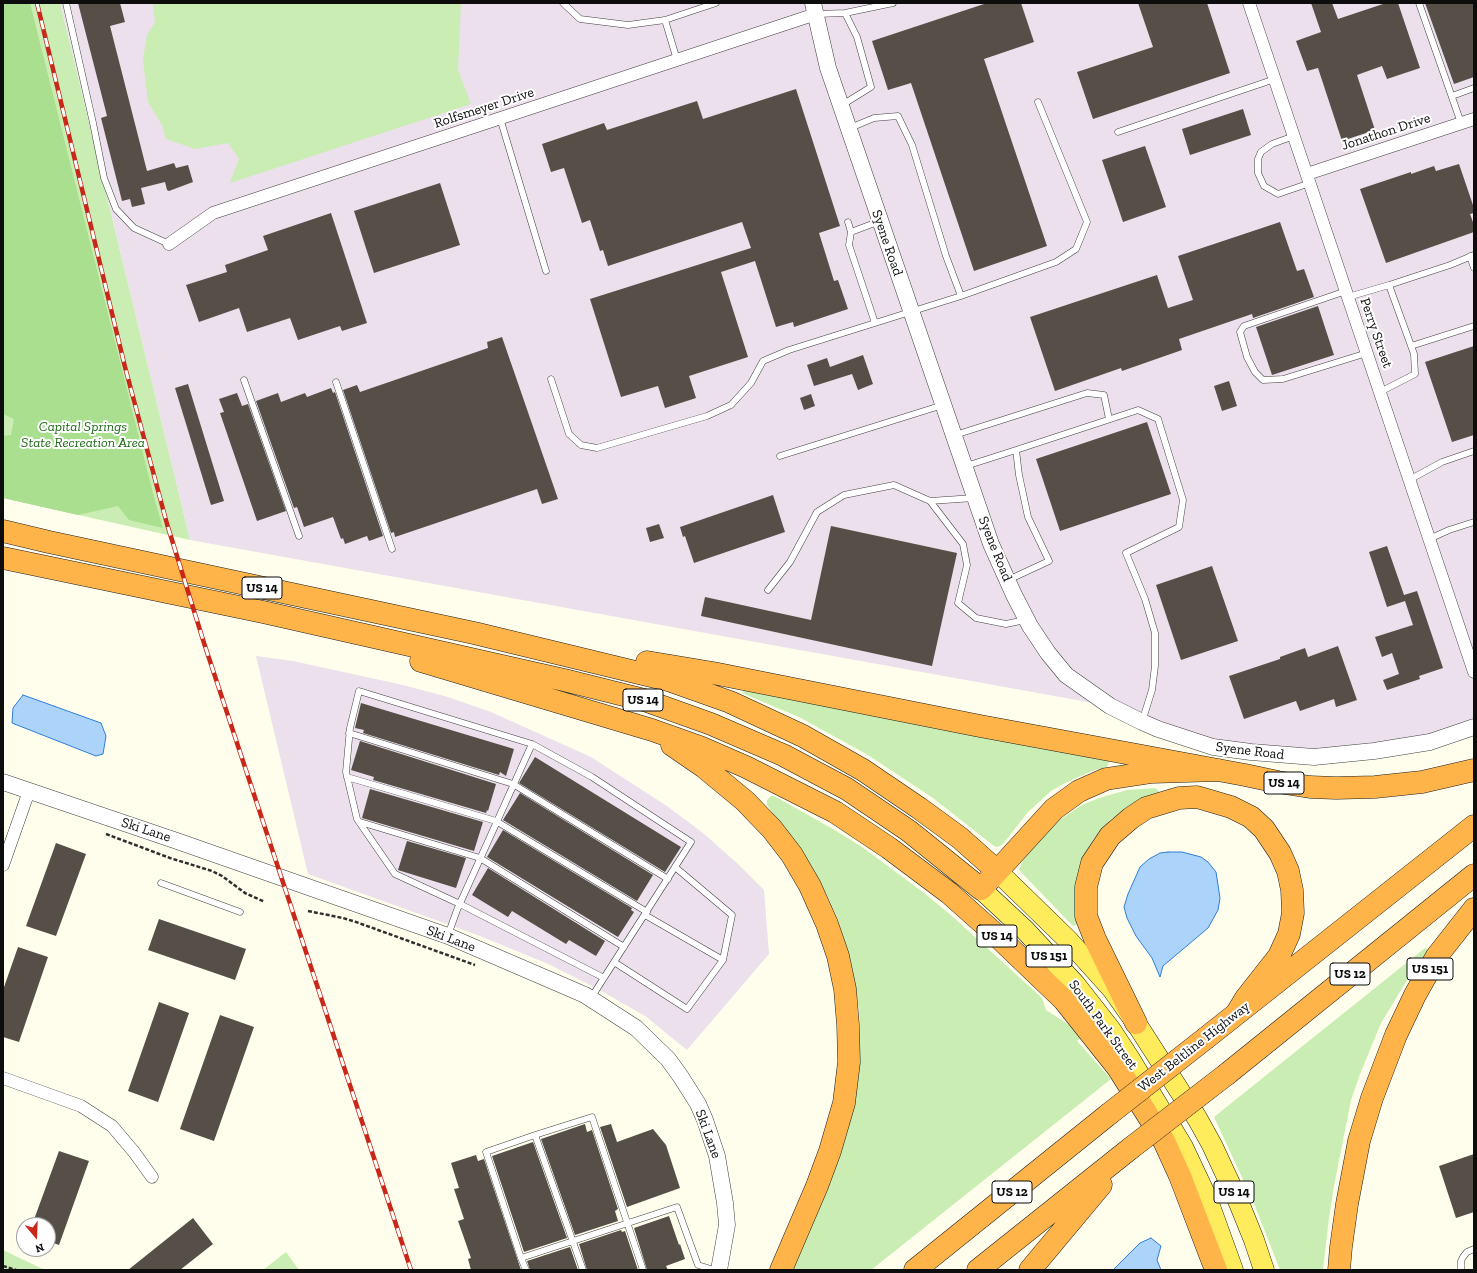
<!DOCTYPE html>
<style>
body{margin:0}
#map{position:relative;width:1477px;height:1273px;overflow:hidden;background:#fffeec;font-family:"Zilla Slab",serif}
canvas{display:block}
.frame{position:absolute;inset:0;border:4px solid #0d0d0d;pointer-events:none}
.north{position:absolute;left:16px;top:1217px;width:40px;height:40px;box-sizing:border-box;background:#fff;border:1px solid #9e9e9e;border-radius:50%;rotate:161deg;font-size:11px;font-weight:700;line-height:16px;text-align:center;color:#0d0d0d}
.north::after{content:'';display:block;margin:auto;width:14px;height:18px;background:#c92719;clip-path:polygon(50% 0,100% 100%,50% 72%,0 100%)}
</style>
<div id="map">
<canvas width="1477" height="1273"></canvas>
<div class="frame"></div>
<div class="north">N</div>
</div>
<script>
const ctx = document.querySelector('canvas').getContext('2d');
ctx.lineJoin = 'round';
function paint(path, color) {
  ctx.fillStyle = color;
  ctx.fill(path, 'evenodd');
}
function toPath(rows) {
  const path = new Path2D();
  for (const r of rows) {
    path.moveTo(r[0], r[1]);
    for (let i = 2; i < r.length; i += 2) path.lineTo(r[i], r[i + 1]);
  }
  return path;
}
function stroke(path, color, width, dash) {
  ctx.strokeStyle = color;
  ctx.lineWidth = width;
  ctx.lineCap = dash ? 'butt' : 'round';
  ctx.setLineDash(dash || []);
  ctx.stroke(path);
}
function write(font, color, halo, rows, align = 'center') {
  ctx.font = font + ' "Zilla Slab",serif';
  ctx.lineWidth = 4;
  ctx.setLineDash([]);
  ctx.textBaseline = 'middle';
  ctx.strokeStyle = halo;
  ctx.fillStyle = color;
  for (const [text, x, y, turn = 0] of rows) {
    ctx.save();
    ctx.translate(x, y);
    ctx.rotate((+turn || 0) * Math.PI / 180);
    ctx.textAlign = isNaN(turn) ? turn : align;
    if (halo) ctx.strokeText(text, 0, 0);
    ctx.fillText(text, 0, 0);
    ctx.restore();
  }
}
const industrial = toPath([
 [60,3,1474,3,1474,727,1374,751,1251,752,1110,706,190,540],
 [256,656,293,661,403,685,448,697,491,712,591,757,667,806,703,833,738,864,764,890,769,954,687,1050,645,1016,598,989,548,964,480,936,308,874]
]);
const green = toPath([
 [3,3,60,3,190,540,3,498],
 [153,3,461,3,458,70,471,104,230,183,239,159,228,143,195,149,166,139,162,125,148,102,143,61,147,34,155,23],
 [745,690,1110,759,1107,767,1092,771,1065,783,1051,791,1028,812,1002,845,997,847,994,846,933,798,868,755,799,717,742,693],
 [1155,788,1161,793,1135,803,1111,819,1093,840,1081,866,1078,924,1073,926,1019,870,1022,862,1029,851,1052,825,1082,805,1099,798,1127,790],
 [771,796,774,796,833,829,862,847,924,893,953,917,1042,998,1046,1010,1077,1030,1082,1037,1077,1041,1111,1079,871,1270,791,1270,819,1210,832,1176,859,1059,860,1034,859,1010,851,962,837,917,827,895,804,855,767,805,767,800],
 [1425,948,1427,949,1428,951,1410,975,1381,1023,1360,1074,1351,1100,1334,1186,1329,1218,1323,1270,1280,1270,1253,1201,1214,1117],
 [3,1250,45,1270,3,1270],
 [286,1252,299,1270,263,1270]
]);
const forest = toPath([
 [3,3,30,3,155,501,163,528,129,520,118,506,78,515,3,498,3,436,11,435,14,419,3,414]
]);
const water = toPath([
 [23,695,101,723,106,736,103,754,96,756,12,723,13,708,23,695],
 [1168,852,1182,852,1201,857,1208,862,1216,872,1220,898,1218,910,1208,928,1163,966,1160,977,1152,958,1136,936,1127,918,1124,907,1128,894,1140,867,1149,859,1160,853,1168,852],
 [1151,1238,1161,1246,1157,1260,1161,1270,1113,1270,1140,1243,1151,1238]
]);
const building = toPath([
 [78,3,120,3,125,22,110,26,147,171,174,163,176,168,188,165,193,182,169,191,167,190,165,182,141,188,145,204,132,207,130,199,122,201,101,118,107,116],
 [987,3,1021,3,1034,42,984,59,1047,246,974,271,911,83,888,90,872,41],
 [1138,3,1207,3,1230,73,1093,119,1077,72,1153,47],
 [1311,3,1332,3,1338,19,1386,3,1398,3,1420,68,1387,79,1382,66,1357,75,1375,130,1342,141,1318,68,1307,71,1296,41,1321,32],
 [1425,3,1474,3,1474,77,1454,84],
 [796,89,840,226,819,233,834,281,838,280,848,309,794,327,793,322,776,327,755,261,721,272,748,357,689,376,696,398,665,408,658,386,621,397,590,299,751,248,742,222,608,266,603,250,600,251,590,220,582,223,564,168,551,172,542,144,604,123,607,130,697,101,703,119],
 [1243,109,1251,135,1190,155,1182,129],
 [1145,146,1166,207,1123,222,1102,160],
 [1459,164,1474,208,1474,213,1470,214,1474,225,1474,232,1386,263,1360,189,1411,172,1411,174,1434,166,1436,171],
 [440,183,460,245,374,273,354,211],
 [331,213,367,323,342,331,340,326,298,340,290,318,247,332,239,308,199,322,186,285,227,272,225,265,268,250,263,236],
 [1280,222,1297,271,1304,269,1314,297,1253,318,1252,314,1179,339,1182,350,1122,371,1121,368,1055,391,1030,317,1157,275,1168,308,1193,300,1178,256],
 [1318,306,1334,355,1272,375,1256,327],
 [502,337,558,499,542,504,537,489,395,537,394,532,391,533,343,390,357,385,360,392,488,348,487,342],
 [1474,346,1474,435,1452,442,1425,362],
 [863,355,873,384,858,390,852,374,814,386,807,365,827,358,830,367],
 [1229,381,1237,406,1222,411,1214,386],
 [188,384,224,501,211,505,175,388],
 [331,388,333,393,335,392,383,536,369,541,367,536,345,544,343,538,341,539,333,517,304,527,297,507,294,508,256,401,278,393,281,402,305,393,307,397],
 [237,393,242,406,248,404,286,511,257,521,220,413,224,412,219,399],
 [811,394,815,406,804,410,800,398],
 [1147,422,1171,494,1060,531,1036,459],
 [773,495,785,532,694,563,685,536,683,537,680,527],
 [659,524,664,538,650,542,646,528],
 [831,526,957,553,932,666,701,616,705,597,811,620],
 [1387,546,1404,595,1417,591,1443,668,1419,676,1420,679,1387,690,1383,680,1399,674,1392,653,1382,657,1375,637,1413,625,1405,601,1387,607,1369,552],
 [1212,566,1238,641,1181,660,1156,585],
 [1338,646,1357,700,1336,707,1334,699,1300,711,1296,701,1244,719,1229,676,1280,659,1280,657,1305,648,1308,657],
 [361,703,514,749,506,776,500,772,499,775,363,733,364,730,355,728],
 [360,741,496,784,488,811,487,810,486,813,373,780,374,777,351,770],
 [535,757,681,847,665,872,519,783],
 [370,789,483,822,474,851,362,818],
 [520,793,653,875,637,901,503,820],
 [503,830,632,908,631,910,634,912,618,937,487,857],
 [407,841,466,858,456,888,398,870],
 [56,843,86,854,56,936,26,926],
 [488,868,605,941,596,956,569,940,566,944,512,911,508,917,472,895],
 [159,919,246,949,235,980,148,950],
 [18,947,48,957,19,1042,3,1037,3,990],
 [159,1002,189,1013,158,1102,128,1091],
 [220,1015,254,1027,214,1141,180,1129],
 [585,1124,587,1132,592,1130,618,1209,615,1211,618,1221,575,1235,541,1139],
 [611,1124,617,1142,653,1129,666,1145,680,1188,627,1207,600,1127],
 [533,1142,567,1238,524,1252,492,1156],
 [59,1151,89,1161,59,1245,48,1241,48,1225,32,1225],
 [1474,1154,1474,1212,1456,1218,1439,1166],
 [476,1155,478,1161,484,1159,521,1270,471,1270,468,1259,471,1258,458,1221,464,1219,454,1189,459,1188,451,1163],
 [669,1216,679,1245,680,1244,685,1259,666,1266,668,1270,647,1270,634,1228],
 [193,1218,213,1244,180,1270,128,1270],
 [621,1230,622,1232,625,1231,638,1270,587,1270,579,1244],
 [570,1247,578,1270,530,1270,527,1261]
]);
const path = toPath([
 [106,834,170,858,212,871,222,876,245,893,265,902],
 [308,911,343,918,356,922,475,965],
 [3,1266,16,1270]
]);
const service = toPath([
 [66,3,93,123,104,178,116,209,134,228,169,244],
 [563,3,580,19,628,25,665,20,677,60],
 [1419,3,1461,123],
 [817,14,845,13,893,3],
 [665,20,716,3],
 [1452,96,1474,88],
 [842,105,871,87,857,37,845,13],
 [500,118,546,271],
 [1118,132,1275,79],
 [1294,136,1272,144,1261,152,1258,159,1258,173,1264,186,1278,194,1310,183],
 [848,222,851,232,880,221],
 [851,232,849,245,875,323],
 [1470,256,1474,268],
 [1389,285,1450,265,1474,255],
 [1346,291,1244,326,1240,332,1247,357,1255,372,1263,380,1283,379,1367,353],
 [961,296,1056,262,1076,249,1087,222,1038,102],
 [1348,297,1389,285,1414,354,1415,374,1380,392],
 [1411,346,1474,326],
 [551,379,569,434,581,445,597,448,707,416,731,405,751,383,763,361,789,350,961,296,946,256,912,145,898,116,874,118,850,128],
 [244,380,299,536],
 [336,382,392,549],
 [955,435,1087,393,1104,395,1109,419],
 [1016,450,1138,410,1158,419,1183,500,1179,527,1126,553,1145,599,1155,633,1155,666,1152,690,1142,722],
 [780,456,943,405],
 [966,466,1016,450,1019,475,1028,517,1049,561,1008,580],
 [1409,480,1442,462,1474,451],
 [930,501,963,544,967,565,958,603,976,618,1006,624,1025,620],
 [1429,539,1449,530,1474,522],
 [768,590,790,562,817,512,844,495,894,485,930,501,974,498],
 [349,733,513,784,668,879],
 [532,744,359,691,350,728,346,772,357,819,395,874,460,904,604,978],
 [347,777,496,821,647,912],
 [360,822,480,858,624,947],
 [161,883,240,912],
 [645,915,723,960],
 [448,935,457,910,532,744,592,777,691,842,591,998],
 [614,962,687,1009,723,960,732,915,675,867],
 [521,1258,486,1152,535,1135],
 [526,1270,521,1258,677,1207,698,1265,714,1270],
 [583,1270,535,1135,592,1117,643,1270],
 [1461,1270,1461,1261,1463,1257,1467,1252,1474,1249]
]);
const minor = toPath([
 [1249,3,1474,672],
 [1307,174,1474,119],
 [169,244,213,213,816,14],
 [3,865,29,791],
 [3,1078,81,1106,112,1126,134,1152,152,1177]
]);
const tertiary = toPath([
 [813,3,828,68,991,544,1014,595,1030,626,1048,653,1066,675,1110,706,1142,722,1158,729,1213,747,1251,752,1314,757,1374,751,1430,742,1474,727],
 [3,782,177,841,448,936,585,995,636,1028,668,1059,681,1077,698,1104,705,1120,717,1156,725,1203,727,1225,719,1270]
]);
const primary = toPath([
 [997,871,1068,940,1112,989,1136,1023,1197,1118,1212,1145,1239,1203,1254,1240,1264,1270],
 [981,889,1025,930,1075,984,1111,1030,1130,1059,1183,1147,1207,1198,1233,1270]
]);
const motorway = toPath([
 [3,531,49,542,474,633,668,680,730,702,803,736,863,770,919,808,960,838,997,871],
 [3,558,263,612,564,680,644,700,711,724,783,755,847,789,909,831,981,889,1054,809,1079,791,1106,779,1152,772,1219,770],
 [421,661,652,730,700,747,746,767,835,812,889,848,949,893,994,933,1064,1000,1118,1068,1164,1141,1180,1176,1216,1270],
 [647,662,713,673,980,726,1245,775,1278,782,1310,787,1336,788,1375,787,1422,782,1474,770],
 [672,745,704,767,745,801,772,829,792,855,810,886,827,924,838,956,845,989,848,1025,849,1062,844,1103,830,1151,817,1186,781,1270],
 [1136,1023,1095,939,1086,916,1086,887,1092,863,1110,836,1131,818,1146,808,1179,798,1197,797,1231,807,1251,817,1264,829,1280,853,1288,871,1292,890,1293,913,1289,934,1279,956,1246,998,1237,1013],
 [1206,1038,1474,826],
 [1227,1074,1474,875],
 [915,1270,1109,1114],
 [978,1270,1131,1148],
 [1030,1270,1101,1185],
 [1339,1270,1341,1247,1347,1204,1359,1141,1372,1098,1396,1035,1415,995,1437,956,1474,909]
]);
const rail = toPath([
 [37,3,125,367,167,524,204,643,411,1270]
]);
const motorwayBridge = toPath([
 [1109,1114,1206,1038],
 [1131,1148,1227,1074]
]);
const shields = [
 [262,588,40],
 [643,700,40],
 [1284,783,40],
 [997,936,40],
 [1049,956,46],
 [1430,969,46],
 [1350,974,40],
 [1012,1192,40],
 [1234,1192,40]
];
const shieldNames = [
 ["US 14",262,588],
 ["US 14",643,700],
 ["US 14",1284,783],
 ["US 14",997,936],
 ["US 151",1049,956],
 ["US 151",1430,969],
 ["US 12",1350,974],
 ["US 12",1012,1192],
 ["US 14",1234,1192]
];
const streetNames = [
 ["Rolfsmeyer Drive",484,108,-18],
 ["Jonathon Drive",1386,132,-18],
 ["Syene Road",887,243,71],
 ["Perry Street",1376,333,71],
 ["Syene Road",995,549,68],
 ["Syene Road",1250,751,7],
 ["Ski Lane",146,830,18],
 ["Ski Lane",451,939,21],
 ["South Park Street",1103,1025,54],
 ["West Beltline Highway",1194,1047,-38],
 ["Ski Lane",708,1134,70]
];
const parkNames = [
 ["Capital Springs",83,427],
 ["State Recreation Area",83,443]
];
paint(industrial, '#ece0ec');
paint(green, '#c9edb2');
paint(forest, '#aadf90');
paint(water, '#acd4fb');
stroke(water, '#2c7ed9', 1);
paint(building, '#564f48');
stroke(service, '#404040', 7);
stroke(minor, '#404040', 13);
stroke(tertiary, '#404040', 17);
stroke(primary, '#1e1e1e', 21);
stroke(motorway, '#1e1e1e', 23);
stroke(path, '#2f2f2f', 2.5, [4, 2]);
stroke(service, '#fff', 6);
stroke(minor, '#fff', 12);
stroke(tertiary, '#fff', 16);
stroke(primary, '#ffec5c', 20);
stroke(motorway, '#ffb44a', 22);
stroke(rail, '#c92719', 4.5);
stroke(rail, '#fff', 3, [9]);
stroke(motorwayBridge, '#1e1e1e', 23, []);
stroke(motorwayBridge, '#ffb44a', 22);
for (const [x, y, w] of shields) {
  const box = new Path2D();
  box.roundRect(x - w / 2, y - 11, w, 22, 3);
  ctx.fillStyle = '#fff';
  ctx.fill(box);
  stroke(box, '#0d0d0d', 1);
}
write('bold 13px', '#0d0d0d', null, shieldNames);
write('14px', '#0d0d0d', '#fff', streetNames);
write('italic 14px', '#1e6a17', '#fff', parkNames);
</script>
